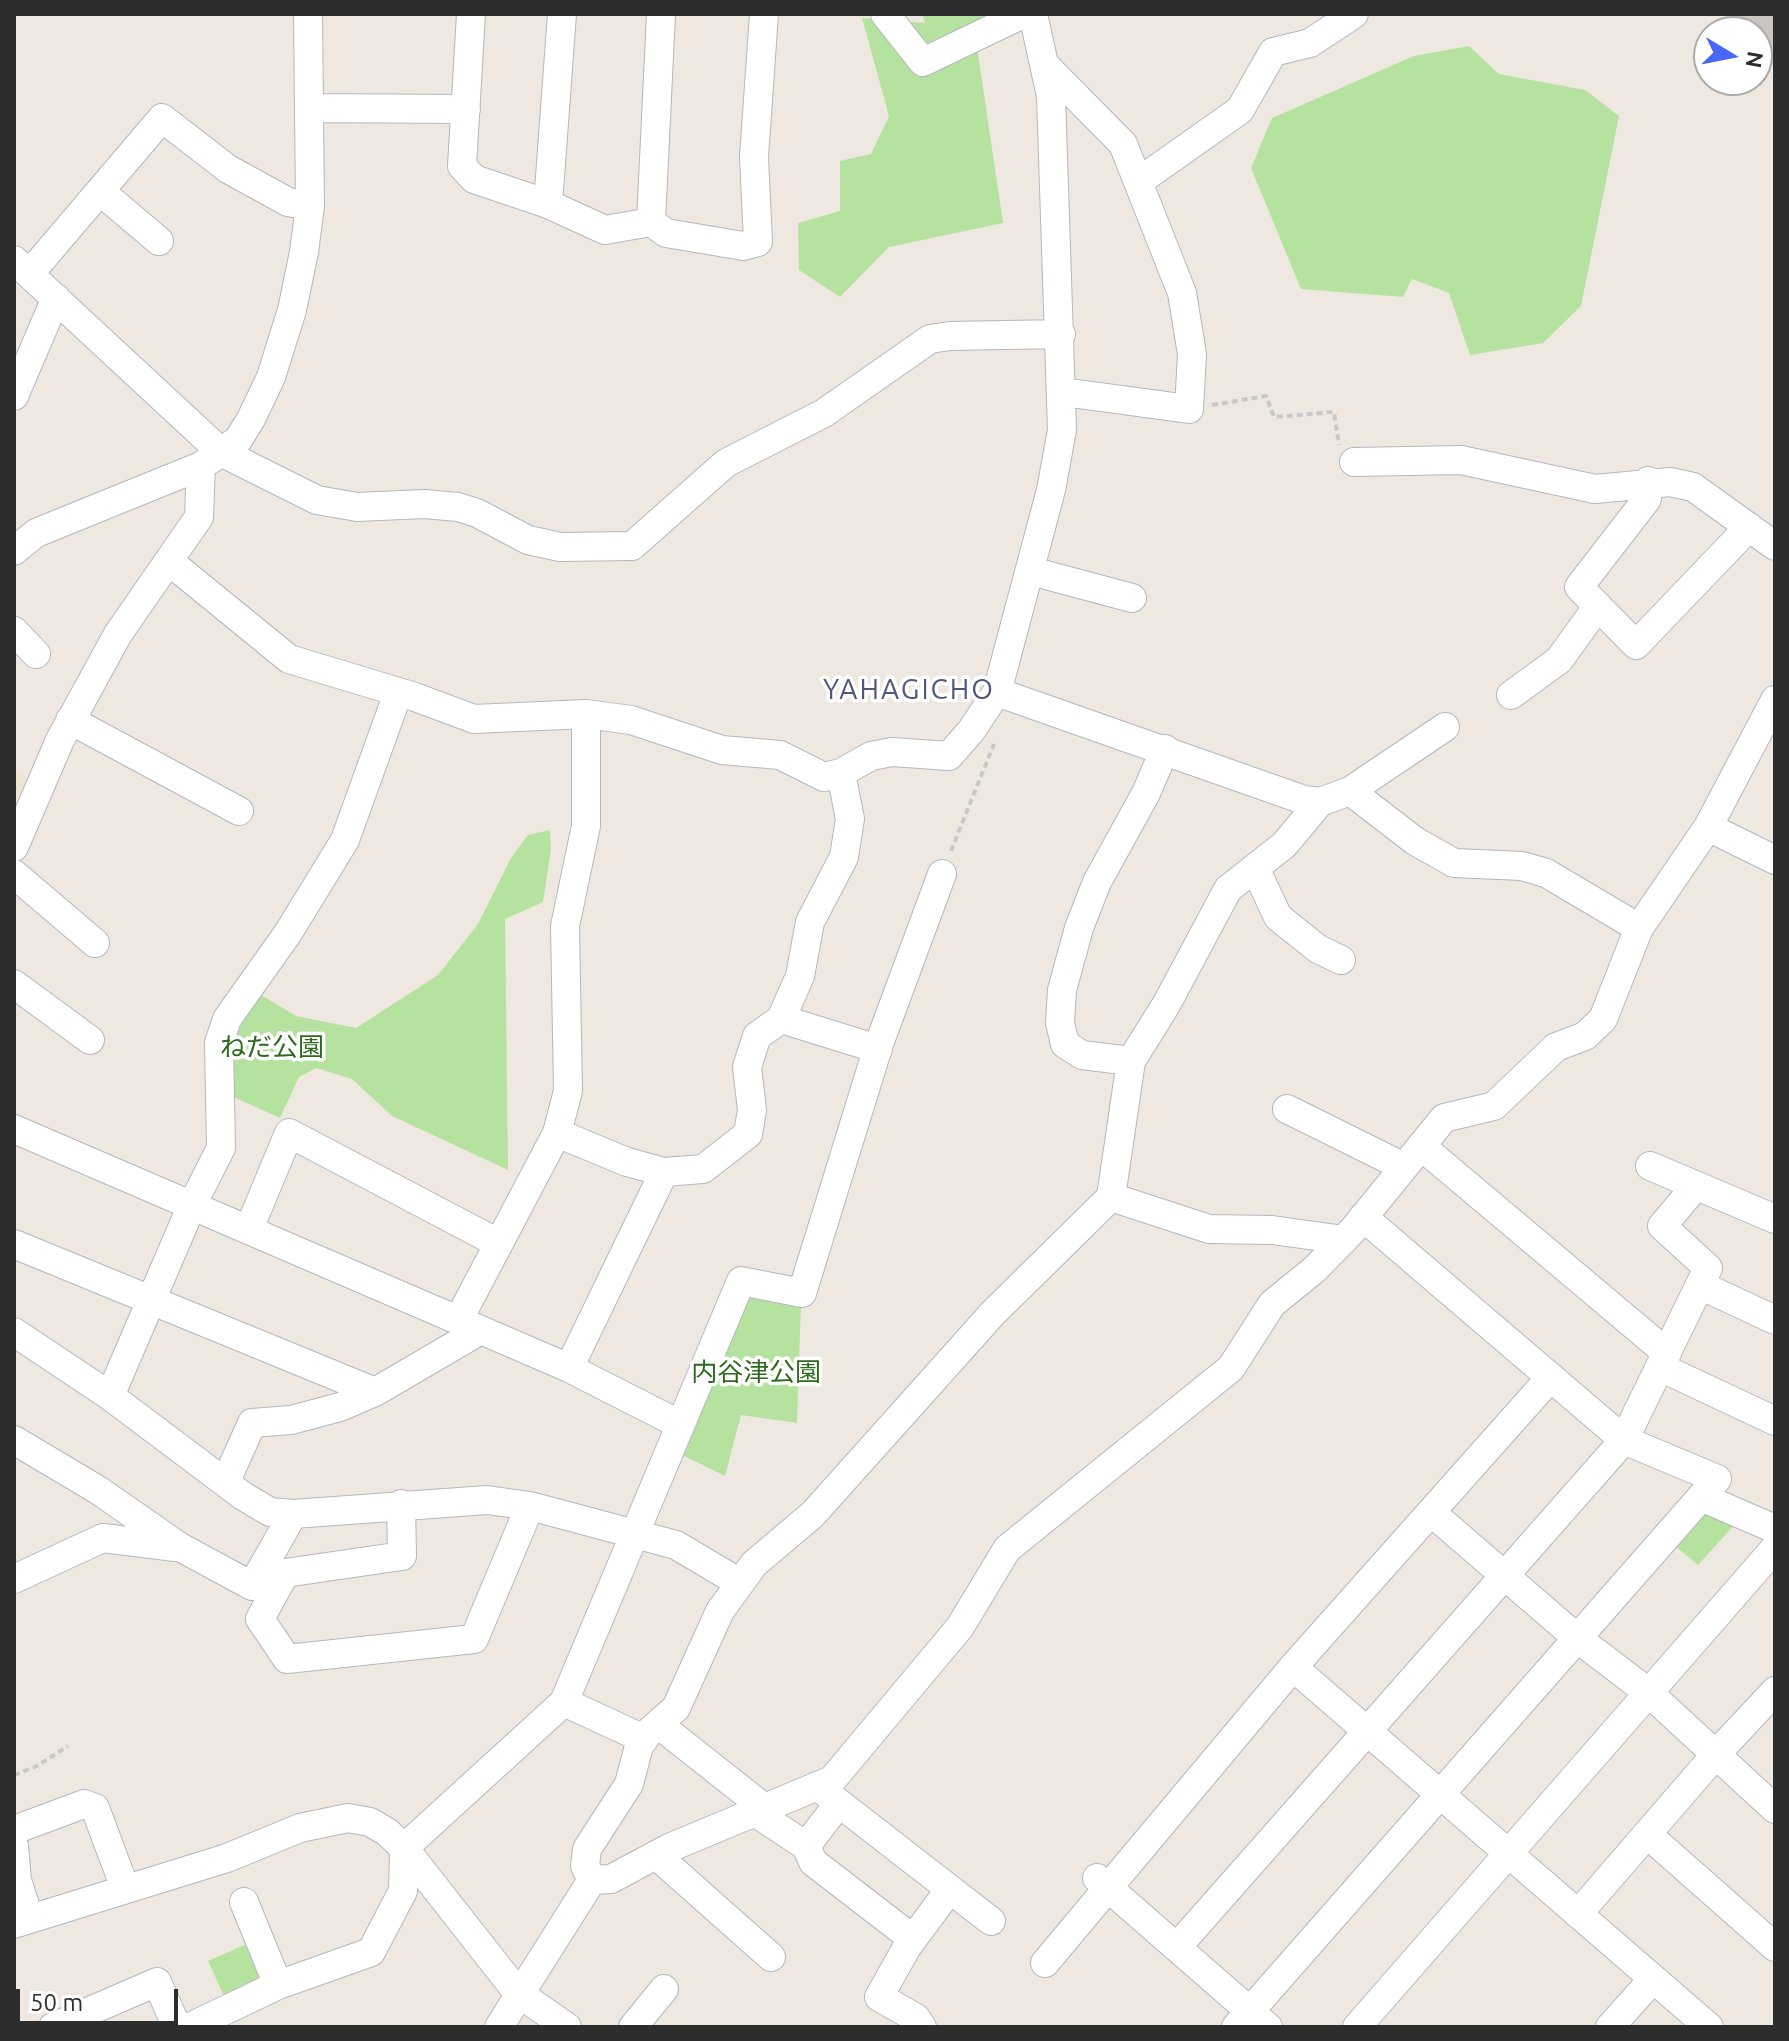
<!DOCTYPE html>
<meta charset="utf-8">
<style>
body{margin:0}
#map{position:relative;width:1789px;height:2041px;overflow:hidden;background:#eee8e1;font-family:Ubuntu,sans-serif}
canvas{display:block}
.frame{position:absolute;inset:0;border:16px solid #2d2d2d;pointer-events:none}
.north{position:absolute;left:1693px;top:16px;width:80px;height:80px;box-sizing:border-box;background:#fff;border:2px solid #ababab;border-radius:50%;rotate:100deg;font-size:22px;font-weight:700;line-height:32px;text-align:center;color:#2d2d2d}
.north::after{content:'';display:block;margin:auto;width:28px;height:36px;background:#4867f4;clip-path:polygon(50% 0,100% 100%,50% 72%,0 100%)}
.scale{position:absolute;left:16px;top:1989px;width:162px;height:36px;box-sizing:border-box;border:4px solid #2d2d2d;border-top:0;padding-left:10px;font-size:24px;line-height:28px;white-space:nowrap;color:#2d2d2d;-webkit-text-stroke:6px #fff;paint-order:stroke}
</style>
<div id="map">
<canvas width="1789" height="2041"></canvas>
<div class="frame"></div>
<div class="north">N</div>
<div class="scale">50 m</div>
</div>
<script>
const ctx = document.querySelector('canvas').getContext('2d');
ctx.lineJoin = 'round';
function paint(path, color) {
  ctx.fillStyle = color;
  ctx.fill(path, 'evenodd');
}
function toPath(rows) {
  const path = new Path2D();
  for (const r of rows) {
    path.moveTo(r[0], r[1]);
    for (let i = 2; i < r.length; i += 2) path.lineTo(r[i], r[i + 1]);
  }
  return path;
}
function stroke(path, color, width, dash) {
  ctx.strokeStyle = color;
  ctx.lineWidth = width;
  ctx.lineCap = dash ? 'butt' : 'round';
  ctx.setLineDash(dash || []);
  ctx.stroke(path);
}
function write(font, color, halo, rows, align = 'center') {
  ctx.font = font + ' Ubuntu,"Noto Sans JP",sans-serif';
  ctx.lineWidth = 7;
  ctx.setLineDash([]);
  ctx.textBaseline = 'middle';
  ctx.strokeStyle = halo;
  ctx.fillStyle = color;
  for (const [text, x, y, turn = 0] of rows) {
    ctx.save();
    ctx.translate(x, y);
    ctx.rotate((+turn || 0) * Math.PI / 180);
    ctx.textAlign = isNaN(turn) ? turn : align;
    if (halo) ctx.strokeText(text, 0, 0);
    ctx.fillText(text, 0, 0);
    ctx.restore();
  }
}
const education = toPath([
 [14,770,34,783,14,822]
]);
const green = toPath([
 [922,14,1011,14,977,47,1003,223,889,247,840,297,799,270,798,223,840,211,840,161,871,154,889,116,862,18,925,23],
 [1469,46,1499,74,1585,90,1619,116,1581,306,1543,343,1470,355,1449,293,1412,279,1403,297,1301,289,1251,168,1272,118,1414,56],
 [550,830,551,849,543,902,505,919,508,1170,392,1116,352,1079,316,1068,299,1077,280,1118,229,1095,233,1041,258,993,296,1016,356,1028,438,975,478,924,511,858,528,835],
 [753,1293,801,1304,797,1423,741,1415,725,1476,674,1451,741,1298],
 [1708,1507,1737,1522,1698,1565,1668,1540],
 [251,1942,262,1981,225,1998,208,1961]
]);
const building = toPath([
 [1738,14,1775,14,1775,65,1757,55,1757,32,1740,32,1738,14]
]);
const path = toPath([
 [1212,405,1266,396,1274,417,1334,412,1339,445],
 [951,851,994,744],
 [14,1775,37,1766,68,1746]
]);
const minor = toPath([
 [471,14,462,166,474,179,548,204,605,230,651,222],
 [661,14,651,222,666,233,743,246,758,242,754,157,764,14],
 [885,14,923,62,1023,14],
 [1046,66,1123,144,1182,293,1192,354,1189,409,1063,392],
 [309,108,466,109],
 [1138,182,1240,110,1273,52,1310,43,1354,14],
 [100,191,159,241],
 [548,204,562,14],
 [14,260,221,452,317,500,357,507,424,504,458,507,477,513,528,540,560,547,632,546,726,463,824,413,930,339,950,336,1061,334],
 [31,272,162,118,228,169,288,202,310,206],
 [14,396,56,298],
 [1354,462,1461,460,1595,489,1670,482,1693,487,1775,546],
 [1648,481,1647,499,1579,587,1636,645,1749,527],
 [14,551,36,533,201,466,238,440,251,419,271,377,292,310,304,252,310,206,308,14],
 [170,562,289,659,415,697,474,719,586,714,631,720,722,750,780,755,824,777,841,773,871,756,892,752,949,756,971,731,997,692,1051,490,1062,430,1051,96,1033,14],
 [1031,571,1132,598],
 [14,631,36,654],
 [997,692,1304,800,1320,802,1350,791,1445,727],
 [1511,695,1559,660,1598,606],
 [586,714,586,826,565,926,568,1091,557,1133,627,1162,664,1172,703,1169,748,1134,752,1110,747,1067,757,1036,781,1019,800,976,810,922,844,857,850,819,841,773],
 [70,720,239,811],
 [1350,791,1415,841,1454,863,1522,866,1546,873,1639,928],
 [1708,827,1775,860],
 [14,847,60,740,118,634,199,517,201,466],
 [1255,868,1278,917,1318,949,1341,960],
 [14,874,95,943],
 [14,984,90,1040],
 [781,1019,878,1049],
 [1131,1061,1166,1005,1228,889,1284,845,1320,802],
 [1287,1109,1404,1167],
 [14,1129,569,1368,679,1424],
 [1421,1146,1667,1353],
 [1650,1166,1775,1219],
 [1111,1197,1209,1229,1272,1230,1344,1240],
 [249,1229,289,1133,498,1243],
 [14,1244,375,1392],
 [1700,1285,1775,1320],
 [459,1319,557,1133],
 [14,1332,110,1396,243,1496,270,1512,293,1514,487,1500,530,1506,676,1545,740,1583],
 [1660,1367,1775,1421],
 [569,1368,664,1172],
 [110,1396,192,1205,221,1148,219,1043,227,1019,288,933,345,840,398,693],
 [14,1440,98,1490,180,1547,252,1586,293,1514],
 [226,1481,252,1423,291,1420,340,1407,375,1392,481,1330],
 [1701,1497,1775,1529],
 [401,1504,402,1556,285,1573,260,1619,287,1659,474,1639,530,1506],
 [1432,1513,1577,1638,1649,1693,1775,1809],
 [14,1579,103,1538,175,1547],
 [1293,1667,1709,2027],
 [564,1702,644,1739],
 [658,1724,763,1807],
 [817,1786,991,1921],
 [753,1811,806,1846,813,1862,913,1939],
 [14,1830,84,1804,95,1808,125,1888],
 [1647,1834,1775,1947],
 [14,1846,17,1880,29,1918],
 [806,1846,839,1803],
 [656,1855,771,1957],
 [1097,1878,1268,2027],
 [592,1880,585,1866,587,1849,629,1784,639,1746,650,1731,676,1708,720,1611,754,1564,813,1514,993,1313,1111,1197,1131,1061,1082,1055,1065,1044,1060,1023,1062,990,1079,928,1097,882,1146,793,1165,749],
 [244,1902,278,1985],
 [1578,1914,1717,1753,1775,1691],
 [14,1924,227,1858,300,1828,348,1818,370,1822,387,1832,404,1848,403,1891,371,1952,278,1985,190,2027],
 [1177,1947,1624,1440,1708,1268,1662,1226,1696,1186],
 [1045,1963,1293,1667,1551,1377],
 [53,2027,157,1982,177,2027],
 [499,2027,592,1880,611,1879,669,1848,832,1780,960,1627,1007,1549,1231,1368,1272,1304,1315,1269,1353,1230,1444,1118,1494,1106,1556,1047,1585,1036,1603,1019,1639,928,1708,827,1775,700],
 [567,2027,518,1993,404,1848,564,1702,741,1281,802,1293,879,1044,942,874],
 [633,2027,664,1989],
 [922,2027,916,2018,879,1997,907,1947,950,1889],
 [1236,2027,1717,1479,1624,1440,1363,1217],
 [1357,2027,1775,1548],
 [1610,2027,1653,1979]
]);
const parkNames = [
 ["ねだ公園",272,1047],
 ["内谷津公園",756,1372]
];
const neighbourhoodNames = [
 ["YAHAGICHO",909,690]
];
paint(education, '#efe5d1');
paint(green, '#b6e2a0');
paint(building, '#cac6bf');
stroke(building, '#cac4ba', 2);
stroke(minor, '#b4b7c0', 30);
stroke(path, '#c8c8c8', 4, [6, 4]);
stroke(minor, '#fff', 28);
write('26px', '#2d6a1e', '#fff', parkNames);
ctx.letterSpacing = '2px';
write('28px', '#4f577d', '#fff', neighbourhoodNames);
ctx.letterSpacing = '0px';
</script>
